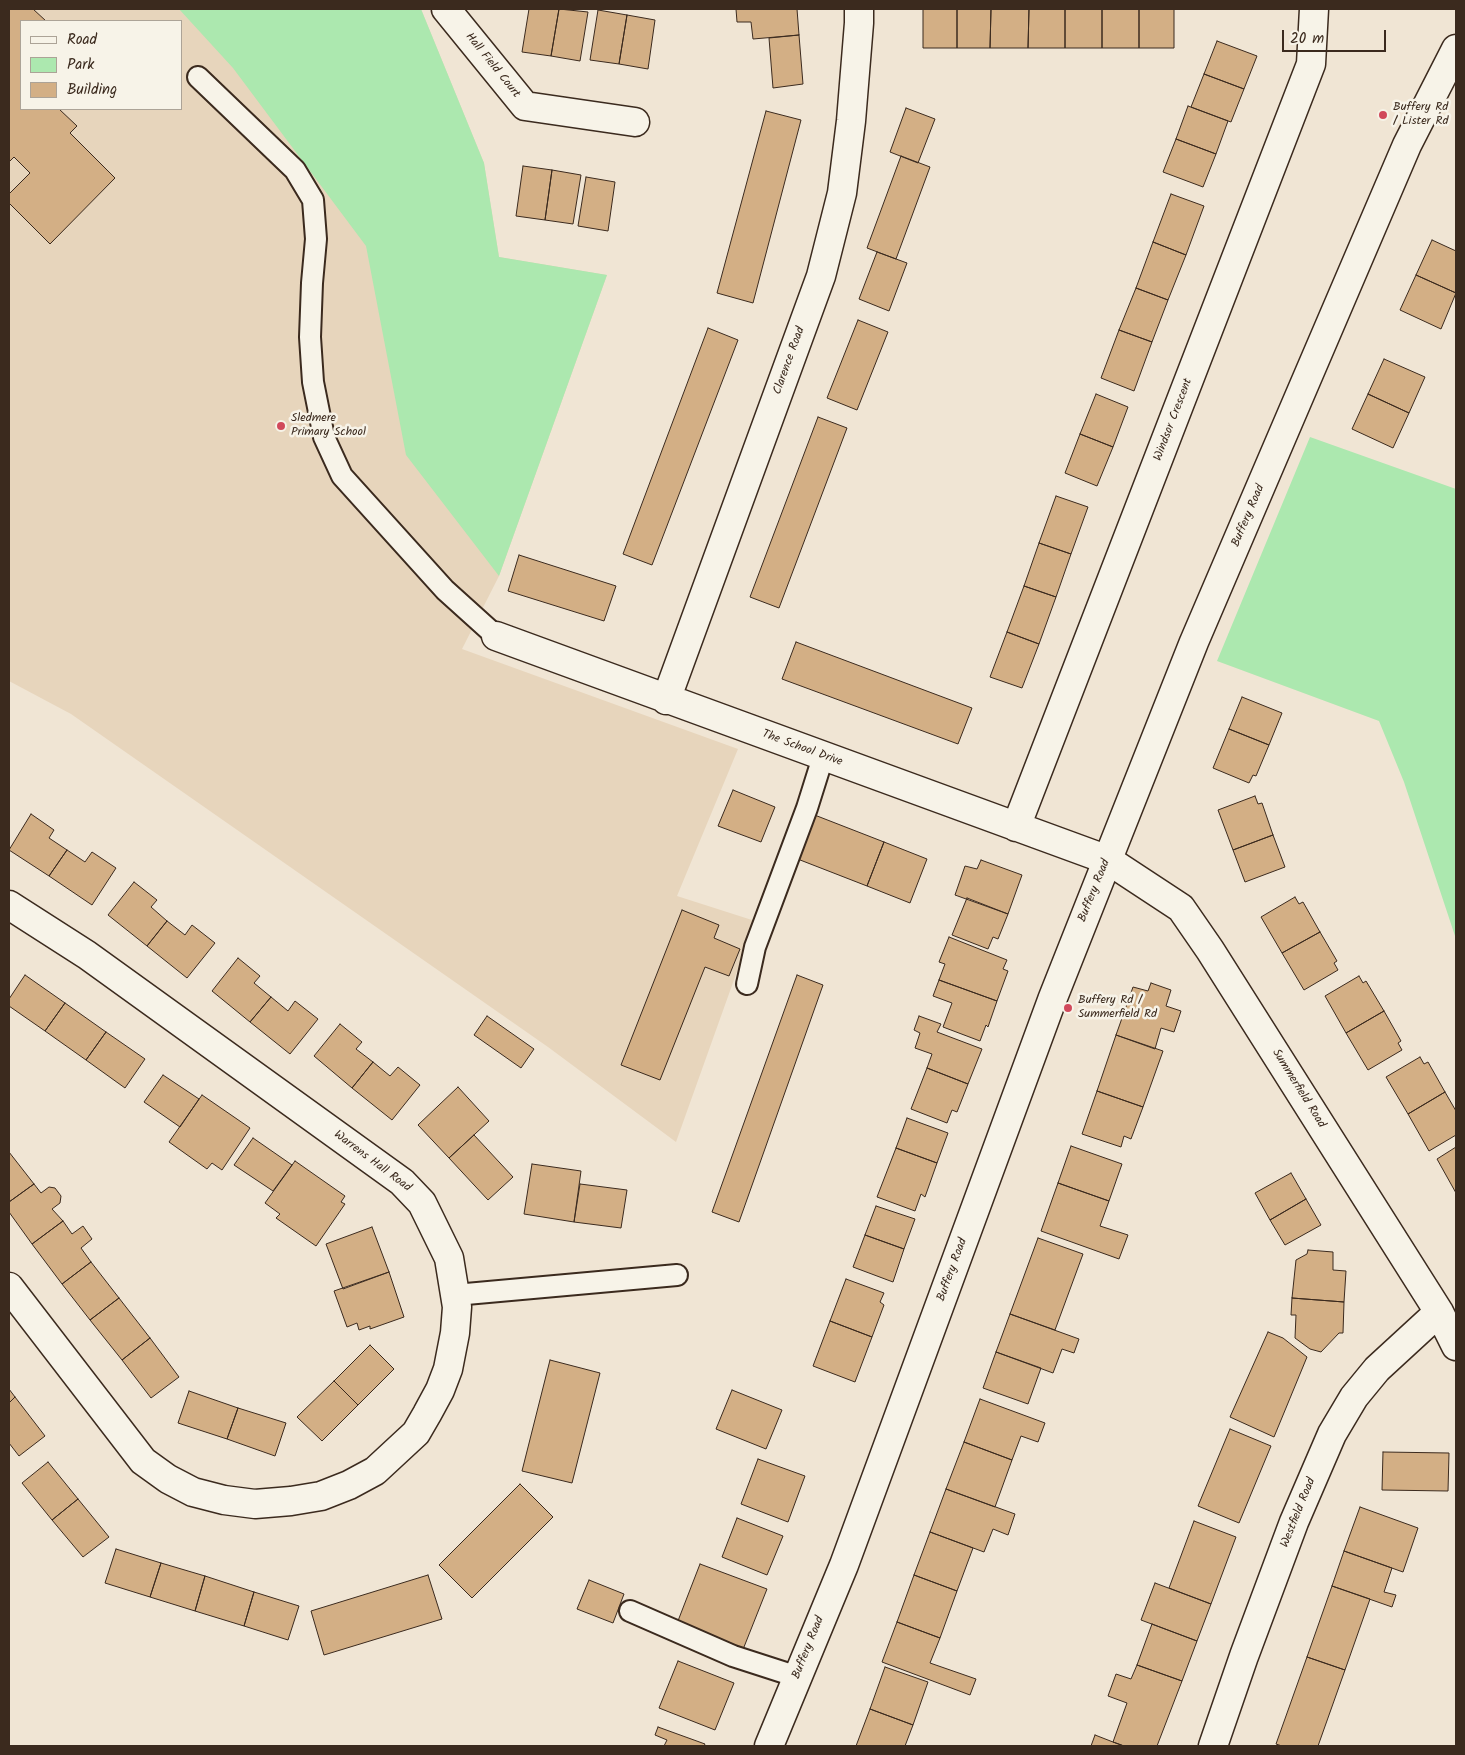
<!DOCTYPE html>
<style>
body{margin:0}
#map{position:relative;width:1465px;height:1755px;overflow:hidden;background:#f0e5d4;font-family:Kalam,sans-serif}
canvas{display:block}
.frame{position:absolute;inset:0;border:10px solid #3b2a1e;pointer-events:none}
.legend{position:absolute;left:20px;top:20px;width:162px;height:90px;box-sizing:border-box;background:#f7f3e8;border:1px solid #aca397;margin:0;padding:6px 9px;list-style:none;font-size:15px;color:#3b2a1e}
.legend li{display:flex;align-items:center;gap:10px;height:25px}
.legend b{width:25px;border:1px solid #aca397}
.scale{position:absolute;left:1282px;top:30px;width:104px;height:22px;box-sizing:border-box;border:2px solid #3b2a1e;border-top:0;padding-left:6px;font-size:15px;line-height:18px;white-space:nowrap;color:#3b2a1e;-webkit-text-stroke:4px #f7f3e8;paint-order:stroke}
</style>
<div id="map">
<canvas width="1465" height="1755"></canvas>
<div class="frame"></div>
<ul class="legend">
<li><b style="height:6px;background:#f7f3e8"></b>Road</li>
<li><b style="height:14px;background:#ace8af"></b>Park</li>
<li><b style="height:14px;background:#d3af85"></b>Building</li>
</ul>
<div class="scale">20 m</div>
</div>
<script>
const ctx = document.querySelector('canvas').getContext('2d');
ctx.lineJoin = 'round';
function paint(path, color) {
  ctx.fillStyle = color;
  ctx.fill(path, 'evenodd');
}
function toPath(rows) {
  const path = new Path2D();
  for (const r of rows) {
    path.moveTo(r[0], r[1]);
    for (let i = 2; i < r.length; i += 2) path.lineTo(r[i], r[i + 1]);
  }
  return path;
}
function stroke(path, color, width, dash) {
  ctx.strokeStyle = color;
  ctx.lineWidth = width;
  ctx.lineCap = dash ? 'butt' : 'round';
  ctx.setLineDash(dash || []);
  ctx.stroke(path);
}
function write(font, color, halo, rows, align = 'center') {
  ctx.font = font + ' Kalam,sans-serif';
  ctx.lineWidth = 5;
  ctx.setLineDash([]);
  ctx.textBaseline = 'middle';
  ctx.strokeStyle = halo;
  ctx.fillStyle = color;
  for (const [text, x, y, turn = 0] of rows) {
    ctx.save();
    ctx.translate(x, y);
    ctx.rotate((+turn || 0) * Math.PI / 180);
    ctx.textAlign = isNaN(turn) ? turn : align;
    if (halo) ctx.strokeText(text, 0, 0);
    ctx.fillText(text, 0, 0);
    ctx.restore();
  }
}
const built = toPath([
 [9,9,421,9,484,163,499,257,607,275,499,576,462,649,738,749,677,896,755,921,676,1142,548,1047,71,714,9,681],
 [21,21,181,21,181,109,21,109]
]);
const green = toPath([
 [179,9,421,9,484,163,499,257,607,275,499,576,406,455,366,246,233,68],
 [1310,437,1456,489,1456,939,1404,782,1379,721,1217,661]
]);
const building = toPath([
 [9,9,33,9,46,21,21,21,21,109,59,109,77,126,70,133,115,178,50,244,9,203,9,194,30,173,14,157,9,162,9,9],
 [529,9,559,9,551,56,522,52,529,9],
 [559,9,588,12,580,61,551,56,559,9],
 [736,9,797,9,799,35,753,39,751,22,737,22,736,9],
 [923,9,957,9,957,48,923,48,923,9],
 [957,9,991,9,990,48,957,48,957,9],
 [991,9,1029,9,1028,48,990,48,991,9],
 [1029,9,1065,9,1065,48,1028,48,1029,9],
 [1065,9,1102,9,1102,48,1065,48,1065,9],
 [1102,9,1139,9,1139,48,1102,48,1102,9],
 [1139,9,1174,9,1174,48,1139,48,1139,9],
 [598,10,627,15,619,64,590,60,598,10],
 [627,15,655,20,648,69,619,64,627,15],
 [799,35,803,84,773,88,769,38,799,35],
 [1217,41,1257,56,1244,89,1204,74,1217,41],
 [1204,74,1244,89,1231,122,1191,107,1204,74],
 [1188,106,1228,121,1216,154,1176,139,1188,106],
 [906,108,935,119,918,163,890,152,906,108],
 [766,111,801,120,753,303,717,293,766,111],
 [1176,139,1216,154,1203,187,1163,172,1176,139],
 [901,156,930,167,896,259,867,248,901,156],
 [523,166,552,170,545,220,516,216,523,166],
 [552,170,581,175,573,224,545,220,552,170],
 [586,177,615,182,608,231,578,226,586,177],
 [1171,194,1204,206,1186,255,1153,242,1171,194],
 [1432,240,1456,251,1456,293,1416,275,1432,240],
 [1153,242,1186,255,1168,300,1136,288,1153,242],
 [877,252,907,263,889,311,859,299,877,252],
 [1416,275,1456,293,1441,329,1400,310,1416,275],
 [1136,288,1168,300,1152,342,1119,330,1136,288],
 [858,320,888,332,857,410,827,398,858,320],
 [708,328,738,340,652,565,623,554,708,328],
 [1119,330,1152,342,1134,391,1101,378,1119,330],
 [1384,359,1425,377,1409,413,1368,394,1384,359],
 [1096,394,1128,407,1113,447,1080,434,1096,394],
 [1368,394,1409,413,1393,448,1352,429,1368,394],
 [818,417,847,428,779,608,750,597,818,417],
 [1080,434,1113,447,1097,486,1065,473,1080,434],
 [1056,496,1088,507,1071,554,1039,543,1056,496],
 [1039,543,1071,554,1056,597,1024,586,1039,543],
 [519,555,616,586,604,621,508,591,519,555],
 [1024,586,1056,597,1039,644,1007,632,1024,586],
 [1007,632,1039,644,1022,688,990,677,1007,632],
 [796,642,972,708,958,744,782,679,796,642],
 [1242,697,1282,713,1269,745,1229,729,1242,697],
 [1229,729,1269,745,1256,776,1253,775,1249,783,1213,768,1229,729],
 [733,790,775,807,761,842,718,826,733,790],
 [1255,796,1258,804,1262,803,1273,835,1233,850,1218,810,1255,796],
 [31,814,54,830,49,838,67,850,49,876,9,850,31,814],
 [812,814,884,842,867,886,795,858,812,814],
 [1273,835,1285,867,1245,882,1233,850,1273,835],
 [884,842,927,859,910,903,867,886,884,842],
 [67,850,85,862,92,852,116,868,92,905,49,876,67,850],
 [981,860,1022,875,1008,914,955,895,965,866,977,869,981,860],
 [134,882,157,900,151,907,167,921,147,946,108,915,134,882],
 [1295,897,1299,904,1303,902,1320,932,1282,953,1261,917,1295,897],
 [967,898,1008,914,998,939,993,937,988,949,952,935,967,898],
 [682,910,719,925,714,938,740,949,729,976,705,967,660,1080,621,1065,682,910],
 [167,921,185,935,192,925,215,943,187,978,147,946,167,921],
 [1320,932,1337,961,1334,963,1338,970,1304,990,1282,953,1320,932],
 [949,937,1007,960,1003,969,1008,971,997,1001,939,980,945,964,939,962,949,937],
 [238,958,260,976,254,983,271,997,250,1022,212,991,238,958],
 [25,975,65,1003,45,1031,9,1006,9,999,25,975],
 [797,975,823,985,739,1222,712,1212,797,975],
 [1359,976,1363,983,1366,981,1384,1011,1346,1033,1325,996,1359,976],
 [939,980,997,1001,988,1027,986,1025,980,1041,943,1027,952,1003,933,996,939,980],
 [1151,983,1171,990,1166,1006,1181,1011,1174,1032,1161,1028,1155,1049,1116,1035,1133,987,1148,991,1151,983],
 [271,997,288,1011,295,1001,318,1019,290,1054,250,1022,271,997],
 [65,1003,106,1032,86,1060,45,1031,65,1003],
 [1384,1011,1401,1041,1398,1043,1402,1050,1368,1070,1346,1033,1384,1011],
 [487,1016,534,1049,521,1068,474,1035,487,1016],
 [919,1016,941,1024,937,1032,982,1049,968,1084,927,1068,932,1054,915,1048,920,1033,914,1030,919,1016],
 [340,1024,362,1042,356,1049,373,1062,352,1088,314,1056,340,1024],
 [106,1032,145,1059,125,1088,86,1060,106,1032],
 [1116,1035,1163,1051,1143,1107,1097,1091,1116,1035],
 [1420,1057,1424,1064,1428,1062,1445,1092,1408,1114,1386,1077,1420,1057],
 [373,1062,390,1076,398,1067,420,1085,392,1120,352,1088,373,1062],
 [927,1068,968,1084,957,1112,952,1110,947,1123,911,1109,927,1068],
 [163,1075,199,1099,180,1127,144,1102,163,1075],
 [458,1087,489,1121,449,1158,418,1125,458,1087],
 [1097,1091,1143,1107,1131,1139,1124,1136,1121,1147,1082,1134,1097,1091],
 [1445,1092,1456,1111,1456,1135,1429,1151,1408,1114,1445,1092],
 [202,1095,250,1128,222,1170,212,1163,207,1169,169,1142,202,1095],
 [907,1118,948,1133,937,1163,896,1148,907,1118],
 [474,1135,513,1177,488,1200,449,1158,474,1135],
 [253,1138,292,1165,273,1191,234,1165,253,1138],
 [1071,1146,1122,1164,1109,1201,1058,1183,1071,1146],
 [1456,1147,1456,1193,1437,1159,1456,1147],
 [896,1148,937,1163,925,1197,921,1194,915,1211,877,1197,896,1148],
 [9,1152,34,1184,9,1202,9,1152],
 [295,1161,345,1196,341,1202,345,1204,316,1246,276,1218,280,1214,265,1203,295,1161],
 [532,1164,581,1171,574,1222,524,1214,532,1164],
 [1291,1173,1306,1199,1270,1220,1255,1193,1291,1173],
 [1058,1183,1109,1201,1100,1226,1128,1235,1119,1259,1041,1231,1058,1183],
 [34,1184,41,1193,49,1187,55,1188,61,1196,60,1203,52,1209,63,1221,32,1244,9,1212,9,1202,34,1184],
 [580,1184,627,1190,621,1228,574,1222,580,1184],
 [1306,1199,1321,1225,1285,1245,1270,1220,1306,1199],
 [876,1206,915,1219,904,1249,865,1235,876,1206],
 [63,1221,72,1234,83,1226,92,1239,81,1248,91,1262,62,1284,32,1244,63,1221],
 [372,1227,389,1272,343,1289,326,1244,372,1227],
 [865,1235,904,1249,893,1282,853,1267,865,1235],
 [1038,1238,1083,1254,1055,1330,1010,1314,1038,1238],
 [1308,1250,1333,1252,1333,1270,1346,1271,1344,1302,1292,1298,1296,1260,1307,1254,1308,1250],
 [91,1262,119,1298,90,1320,62,1284,91,1262],
 [389,1272,404,1317,370,1329,370,1326,359,1330,357,1323,347,1327,334,1291,389,1272],
 [846,1279,884,1293,880,1302,884,1305,872,1337,830,1321,846,1279],
 [119,1298,150,1338,122,1360,90,1320,119,1298],
 [1292,1298,1344,1302,1343,1333,1339,1333,1321,1352,1310,1349,1295,1338,1296,1315,1291,1315,1292,1298],
 [1010,1314,1079,1339,1074,1353,1062,1349,1053,1373,996,1352,1010,1314],
 [830,1321,872,1337,855,1382,813,1366,830,1321],
 [1268,1332,1283,1338,1307,1357,1274,1437,1230,1417,1268,1332],
 [150,1338,179,1377,151,1398,122,1360,150,1338],
 [370,1345,394,1369,358,1405,334,1381,370,1345],
 [996,1352,1041,1368,1028,1404,983,1388,996,1352],
 [550,1360,600,1373,572,1483,522,1471,550,1360],
 [334,1381,358,1405,322,1441,297,1417,334,1381],
 [9,1389,15,1397,9,1403,9,1389],
 [732,1390,782,1410,766,1449,716,1429,732,1390],
 [189,1391,238,1408,227,1439,178,1423,189,1391],
 [15,1397,45,1436,19,1456,9,1443,9,1403,15,1397],
 [980,1399,1045,1423,1038,1442,1021,1436,1012,1460,964,1442,980,1399],
 [238,1408,286,1423,275,1456,227,1439,238,1408],
 [1230,1429,1271,1446,1239,1523,1198,1506,1230,1429],
 [964,1442,1012,1460,995,1507,946,1489,964,1442],
 [1383,1452,1449,1453,1448,1491,1382,1490,1383,1452],
 [758,1459,805,1476,788,1522,741,1504,758,1459],
 [48,1462,78,1499,52,1520,22,1483,48,1462],
 [520,1484,553,1517,472,1598,439,1565,520,1484],
 [946,1489,1015,1514,1008,1535,993,1529,984,1552,930,1532,946,1489],
 [78,1499,109,1537,83,1557,52,1520,78,1499],
 [1360,1507,1418,1528,1403,1572,1344,1551,1360,1507],
 [737,1518,783,1536,767,1575,722,1557,737,1518],
 [1194,1521,1236,1537,1211,1604,1169,1588,1194,1521],
 [930,1532,973,1548,957,1591,914,1575,930,1532],
 [116,1549,161,1563,150,1597,105,1583,116,1549],
 [1344,1551,1392,1568,1384,1592,1396,1595,1392,1607,1332,1586,1344,1551],
 [161,1563,205,1576,195,1611,150,1597,161,1563],
 [700,1564,767,1589,742,1652,676,1626,700,1564],
 [428,1575,442,1619,324,1655,311,1611,428,1575],
 [914,1575,957,1591,940,1638,897,1622,914,1575],
 [205,1576,254,1592,244,1626,195,1611,205,1576],
 [589,1580,624,1594,613,1623,577,1609,589,1580],
 [1155,1583,1211,1604,1197,1641,1141,1620,1155,1583],
 [1332,1586,1370,1599,1345,1670,1307,1657,1332,1586],
 [254,1592,299,1606,288,1640,244,1626,254,1592],
 [897,1622,940,1638,930,1663,976,1679,970,1695,882,1662,897,1622],
 [1152,1624,1197,1641,1182,1681,1137,1665,1152,1624],
 [1307,1657,1345,1670,1318,1746,1282,1746,1276,1744,1307,1657],
 [678,1661,734,1683,715,1730,659,1708,678,1661],
 [1137,1665,1182,1681,1157,1746,1124,1746,1113,1742,1127,1703,1108,1696,1116,1674,1131,1679,1137,1665],
 [885,1667,928,1682,913,1725,870,1709,885,1667],
 [870,1709,913,1725,905,1746,856,1746,870,1709],
 [658,1727,705,1744,704,1746,664,1746,667,1740,655,1735,658,1727],
 [1095,1735,1113,1742,1124,1746,1091,1746,1095,1735]
]);
const lane = toPath([
 [198,77,295,170,313,200,316,239,312,283,310,337,313,382,324,437,342,476,445,590,496,636],
 [747,984,755,947,807,808,823,757],
 [455,1295,677,1275],
 [630,1611,733,1656,798,1677]
]);
const street = toPath([
 [446,9,525,106,635,122],
 [496,636,1108,860,1181,908,1210,950,1439,1312,1456,1346],
 [666,700,821,276,842,193,851,121,859,23,859,9],
 [1016,827,1311,64,1314,9],
 [9,905,87,955,402,1182,422,1203,449,1258,457,1307,455,1333,448,1369,440,1390,427,1414,416,1433,375,1471,349,1485,321,1496,291,1501,255,1504,224,1500,193,1492,168,1479,143,1461,9,1287],
 [1213,1746,1244,1656,1294,1522,1332,1434,1354,1397,1377,1369,1439,1312]
]);
const secondary = toPath([
 [769,1746,844,1565,1052,1000,1194,642,1407,145,1456,49]
]);
const markers = [
 [1383,115,5,"#d1495b"],
 [281,426,5,"#d1495b"],
 [1068,1008,5,"#d1495b"]
];
const streetNames = [
 ["Hall Field Court",492,66,51],
 ["Clarence Road",790,361,-70],
 ["Windsor Crescent",1174,420,-69],
 ["Buffery Road",1249,516,-67],
 ["The School Drive",802,749,20],
 ["Buffery Road",1095,891,-68],
 ["Summerfield Road",1298,1089,58],
 ["Warrens Hall Road",372,1162,37],
 ["Buffery Road",953,1270,-70],
 ["Westfield Road",1299,1513,-68],
 ["Buffery Road",809,1648,-68]
];
const poiNames = [
 ["Buffery Rd",1393,108],
 ["/ Lister Rd",1393,122],
 ["Sledmere",291,419],
 ["Primary School",291,433],
 ["Buffery Rd /",1078,1001],
 ["Summerfield Rd",1078,1015]
];
paint(built, '#e7d5bc');
paint(green, '#ace8af');
paint(building, '#d3af85');
stroke(building, '#3b2a1e', 1);
stroke(lane, '#3b2a1e', 24);
stroke(street, '#3b2a1e', 31);
stroke(secondary, '#3b2a1e', 31);
stroke(lane, '#f7f3e8', 20);
stroke(street, '#f7f3e8', 28);
stroke(secondary, '#f7f3e8', 28);
for (const [x, y, r, color] of markers) {
  const dot = new Path2D();
  dot.arc(x, y, r, 0, 2 * Math.PI);
  ctx.fillStyle = color;
  ctx.fill(dot);
  stroke(dot, '#f7f3e8', 2);
}
write('12px', '#3b2a1e', '#f7f3e8', streetNames);
write('12px', '#3b2a1e', '#f7f3e8', poiNames, 'left');
</script>
